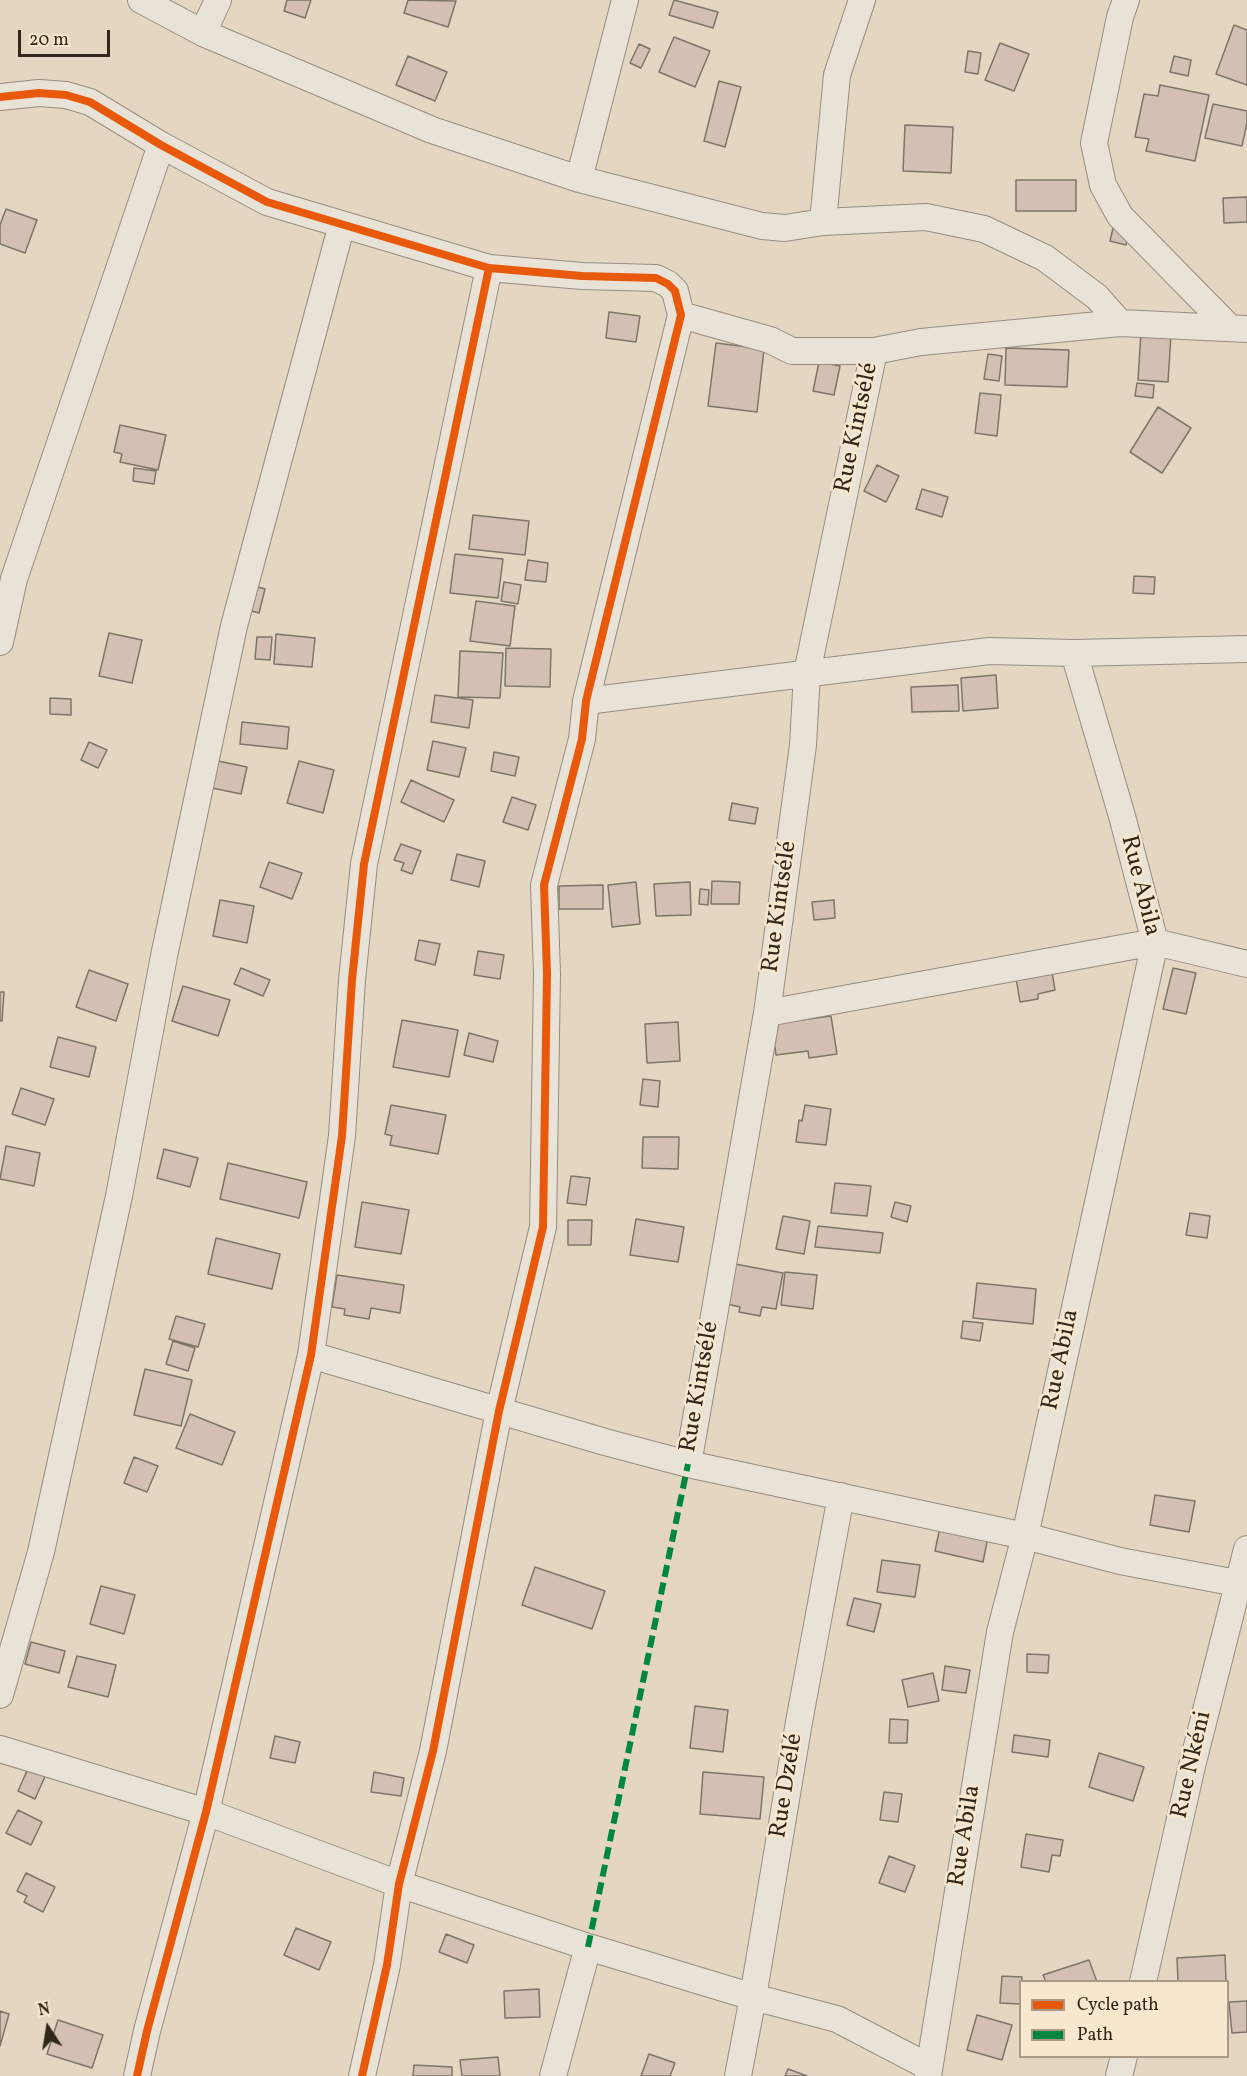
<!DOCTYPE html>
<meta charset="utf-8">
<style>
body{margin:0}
#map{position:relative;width:1247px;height:2076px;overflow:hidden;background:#e4d6c1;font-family:Vollkorn,serif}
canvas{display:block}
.legend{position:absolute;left:1019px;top:1980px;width:210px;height:78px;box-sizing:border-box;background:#f7e7ce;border:2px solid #a89a86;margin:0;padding:8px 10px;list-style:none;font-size:18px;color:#31271a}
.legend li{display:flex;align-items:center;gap:12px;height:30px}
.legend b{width:30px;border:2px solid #a89a86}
.north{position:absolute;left:18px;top:1998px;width:60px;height:60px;-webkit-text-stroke:4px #f7e7ce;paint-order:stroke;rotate:348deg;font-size:16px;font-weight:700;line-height:24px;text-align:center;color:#31271a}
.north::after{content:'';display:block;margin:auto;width:21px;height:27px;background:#31271a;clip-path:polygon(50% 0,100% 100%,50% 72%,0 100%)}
.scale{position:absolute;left:18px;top:30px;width:92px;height:27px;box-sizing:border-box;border:3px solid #31271a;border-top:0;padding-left:8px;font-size:18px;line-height:21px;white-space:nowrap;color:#31271a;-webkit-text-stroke:4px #f7e7ce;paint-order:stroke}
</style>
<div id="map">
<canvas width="1247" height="2076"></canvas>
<ul class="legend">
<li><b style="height:8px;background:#e8590c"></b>Cycle path</li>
<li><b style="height:8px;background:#00873e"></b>Path</li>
</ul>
<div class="north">N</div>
<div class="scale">20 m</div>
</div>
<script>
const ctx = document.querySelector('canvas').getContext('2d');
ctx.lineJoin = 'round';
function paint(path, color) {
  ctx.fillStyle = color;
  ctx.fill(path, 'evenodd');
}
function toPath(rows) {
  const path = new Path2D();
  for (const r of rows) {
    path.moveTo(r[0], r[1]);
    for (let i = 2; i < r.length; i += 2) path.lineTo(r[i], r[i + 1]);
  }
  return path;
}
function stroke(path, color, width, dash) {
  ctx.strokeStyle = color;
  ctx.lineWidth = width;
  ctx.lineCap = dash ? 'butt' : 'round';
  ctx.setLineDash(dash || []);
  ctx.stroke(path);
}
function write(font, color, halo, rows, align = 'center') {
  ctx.font = font + ' Vollkorn,serif';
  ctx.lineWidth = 5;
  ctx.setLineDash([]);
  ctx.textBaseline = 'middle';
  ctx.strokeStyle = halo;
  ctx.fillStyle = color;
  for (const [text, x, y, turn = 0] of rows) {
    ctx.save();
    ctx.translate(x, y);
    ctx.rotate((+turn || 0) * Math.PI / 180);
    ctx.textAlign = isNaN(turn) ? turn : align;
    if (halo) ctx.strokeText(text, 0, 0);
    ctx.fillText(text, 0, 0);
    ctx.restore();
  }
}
const building = toPath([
 [287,0,311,0,305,18,284,11,287,0],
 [408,0,456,1,448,27,404,13,408,0],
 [674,0,718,12,713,28,669,15,674,0],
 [1234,25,1247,30,1247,85,1216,74,1234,25],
 [674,37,710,51,695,87,659,72,674,37],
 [1000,43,1029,54,1014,91,985,80,1000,43],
 [639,44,650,49,641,68,630,63,639,44],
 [968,51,981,53,978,74,965,72,968,51],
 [408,56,447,72,435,101,396,85,408,56],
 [1174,56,1191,60,1188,76,1170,72,1174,56],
 [719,81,741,87,725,147,704,141,719,81],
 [1160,85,1209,95,1195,161,1146,151,1149,139,1135,137,1144,94,1158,96,1160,85],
 [1213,104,1247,111,1247,123,1242,146,1205,138,1213,104],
 [905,125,953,127,951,173,903,171,905,125],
 [1016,180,1076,180,1076,211,1016,211,1016,180],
 [1247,197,1247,222,1224,223,1223,198,1247,197],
 [6,209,37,220,25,253,0,244,0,225,6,209],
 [1114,224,1131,228,1126,245,1110,241,1114,224],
 [609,312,640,316,636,342,606,338,609,312],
 [1141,332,1171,334,1168,382,1138,380,1141,332],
 [716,343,764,349,757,412,708,406,716,343],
 [1006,348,1069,350,1067,387,1005,385,1006,348],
 [988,354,1002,356,999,381,984,379,988,354],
 [819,362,840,366,834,395,813,391,819,362],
 [1137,383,1154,385,1153,398,1135,396,1137,383],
 [980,393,1001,395,997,436,975,433,980,393],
 [1158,407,1191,428,1162,473,1130,452,1158,407],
 [120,425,166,435,158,470,120,462,122,454,114,452,120,425],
 [877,465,899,476,886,502,864,491,877,465],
 [134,468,156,471,154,484,133,481,134,468],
 [922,489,948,497,942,517,916,509,922,489],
 [473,515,529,521,525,555,469,549,473,515],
 [455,554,503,559,498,598,450,593,455,554],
 [528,560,548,563,546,582,525,580,528,560],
 [1134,576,1155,577,1154,594,1133,593,1134,576],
 [504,582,521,585,518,604,501,601,504,582],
 [251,585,265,589,259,613,244,609,251,585],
 [476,601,515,606,510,646,470,641,476,601],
 [109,633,142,640,132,683,99,676,109,633],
 [276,634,315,638,312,667,274,664,276,634],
 [257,637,272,637,270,660,255,659,257,637],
 [506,648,551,649,550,687,505,686,506,648],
 [460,651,503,653,500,698,458,697,460,651],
 [996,675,998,708,963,711,961,678,996,675],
 [958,685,959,711,912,712,911,687,958,685],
 [435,695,473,700,469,728,431,722,435,695],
 [50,698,71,699,71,715,50,714,50,698],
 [242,722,289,727,287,749,240,744,242,722],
 [433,741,466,748,459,777,427,770,433,741],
 [89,742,107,750,98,768,81,760,89,742],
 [494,752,519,757,515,776,491,771,494,752],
 [218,761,247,767,241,794,212,788,218,761],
 [299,761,334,770,323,813,287,803,299,761],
 [411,780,454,800,444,822,401,802,411,780],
 [512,797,536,805,528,830,503,822,512,797],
 [732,803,758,808,755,824,729,820,732,803],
 [401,844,421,851,412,874,401,870,404,863,394,860,401,844],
 [457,854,485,861,479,887,451,880,457,854],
 [269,862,302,873,292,899,260,887,269,862],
 [712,881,740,882,739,904,711,904,712,881],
 [636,882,640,924,612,927,608,885,636,882],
 [690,882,691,915,656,916,654,884,690,882],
 [603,885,603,909,559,909,559,886,603,885],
 [700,889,709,890,708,905,699,904,700,889],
 [220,900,254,906,247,943,213,936,220,900],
 [834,900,835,918,814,920,812,902,834,900],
 [419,940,440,944,435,965,415,960,419,940],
 [478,951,504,955,500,979,474,975,478,951],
 [241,968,270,980,263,996,234,984,241,968],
 [1173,968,1196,973,1186,1014,1163,1009,1173,968],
 [89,970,128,984,116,1021,76,1007,89,970],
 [1052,972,1055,990,1038,994,1038,999,1020,1002,1016,978,1052,972],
 [183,986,230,1000,218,1036,172,1021,183,986],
 [0,992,4,992,2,1021,0,1021,0,992],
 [831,1016,837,1054,809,1058,808,1051,776,1055,772,1024,831,1016],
 [402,1020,458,1030,449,1077,393,1067,402,1020],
 [678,1022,680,1061,647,1063,645,1024,678,1022],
 [469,1033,498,1041,493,1062,464,1055,469,1033],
 [58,1037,96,1047,89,1077,50,1067,58,1037],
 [643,1079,660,1081,658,1107,640,1105,643,1079],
 [21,1088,54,1099,45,1125,12,1114,21,1088],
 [391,1105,446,1115,438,1154,390,1145,392,1136,385,1134,391,1105],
 [805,1105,831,1109,826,1145,796,1142,799,1120,802,1121,805,1105],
 [643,1137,679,1137,678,1169,642,1168,643,1137],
 [6,1146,40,1153,34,1186,0,1179,6,1146],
 [164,1149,198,1158,190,1187,157,1178,164,1149],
 [228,1163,307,1182,299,1218,220,1199,228,1163],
 [571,1176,590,1178,586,1205,567,1203,571,1176],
 [835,1183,871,1186,867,1216,831,1213,835,1183],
 [362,1202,409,1210,401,1254,355,1247,362,1202],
 [895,1202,911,1206,907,1222,891,1217,895,1202],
 [1190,1213,1210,1216,1207,1238,1186,1235,1190,1213],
 [783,1216,810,1221,804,1254,776,1249,783,1216],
 [636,1219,684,1227,678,1262,630,1255,636,1219],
 [568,1220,592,1220,591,1245,568,1245,568,1220],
 [818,1226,883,1233,880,1253,815,1247,818,1226],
 [216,1238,280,1254,272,1289,208,1274,216,1238],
 [735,1264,783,1273,776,1309,762,1307,760,1316,739,1312,740,1307,727,1304,735,1264],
 [785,1272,817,1275,813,1309,781,1305,785,1272],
 [337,1275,404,1285,400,1313,371,1308,369,1319,344,1315,345,1309,332,1307,337,1275],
 [977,1283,1036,1289,1033,1324,973,1318,977,1283],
 [176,1316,205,1324,198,1347,169,1339,176,1316],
 [963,1321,983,1323,980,1341,961,1338,963,1321],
 [173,1341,195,1348,188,1371,166,1364,173,1341],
 [145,1369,192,1380,181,1426,134,1415,145,1369],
 [190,1414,235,1432,222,1465,176,1448,190,1414],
 [134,1457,158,1466,147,1492,124,1483,134,1457],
 [1155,1495,1195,1501,1189,1532,1150,1525,1155,1495],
 [940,1527,988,1537,983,1562,935,1551,940,1527],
 [882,1560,920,1565,915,1597,877,1592,882,1560],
 [535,1567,605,1591,592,1629,522,1605,535,1567],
 [101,1586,135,1595,124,1634,90,1624,101,1586],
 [854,1598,881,1604,874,1632,847,1625,854,1598],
 [31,1642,65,1651,59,1673,25,1664,31,1642],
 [1027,1654,1049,1655,1048,1673,1027,1672,1027,1654],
 [77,1656,116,1665,108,1697,68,1687,77,1656],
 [945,1666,970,1670,966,1693,942,1690,945,1666],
 [933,1673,939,1701,908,1707,902,1680,933,1673],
 [695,1706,728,1710,723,1752,690,1748,695,1706],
 [890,1719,908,1720,907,1743,889,1743,890,1719],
 [1014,1735,1050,1740,1048,1757,1012,1752,1014,1735],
 [275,1736,300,1742,295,1763,270,1758,275,1736],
 [1099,1753,1144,1767,1133,1801,1089,1787,1099,1753],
 [31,1762,48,1770,35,1799,18,1791,31,1762],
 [374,1772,404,1778,401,1796,371,1792,374,1772],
 [703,1772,764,1777,760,1819,700,1814,703,1772],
 [884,1792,902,1794,898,1822,880,1820,884,1792],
 [18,1810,42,1822,31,1845,6,1833,18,1810],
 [1026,1834,1063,1840,1060,1856,1052,1855,1049,1872,1021,1867,1026,1834],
 [889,1856,915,1866,905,1892,879,1883,889,1856],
 [26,1873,55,1887,43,1912,24,1902,27,1896,17,1891,26,1873],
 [296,1928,331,1942,319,1970,284,1955,296,1928],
 [446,1934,474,1945,467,1963,439,1952,446,1934],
 [1225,1955,1226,1982,1178,1982,1177,1958,1225,1955],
 [1089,1960,1097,1982,1046,1982,1043,1975,1089,1960],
 [1002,1976,1022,1977,1020,2004,1000,2003,1002,1976],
 [539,1989,540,2017,505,2018,504,1991,539,1989],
 [1247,2001,1247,2032,1232,2033,1229,2002,1247,2001],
 [0,2011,9,2014,0,2046,0,2011],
 [977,2015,1012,2025,1002,2060,967,2050,977,2015],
 [58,2020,103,2035,92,2068,47,2054,58,2020],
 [649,2054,675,2063,670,2076,641,2076,649,2054],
 [498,2057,500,2076,462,2076,460,2060,498,2057],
 [414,2065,452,2067,452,2076,413,2076,414,2065],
 [788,2069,807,2076,785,2076,788,2069]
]);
const minor = toPath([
 [141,0,203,33,432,130,579,179,762,226,785,228,823,222,926,217,984,229,1045,258,1097,297,1120,323],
 [1126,0,1120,17,1094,143,1103,185,1120,216,1230,328],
 [203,33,218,0],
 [0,97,39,93,66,95,90,102,161,145,267,202,489,268,582,276,656,278,668,284,675,291,681,315,586,701,582,739,544,885,547,974,543,1227,499,1411,433,1751,399,1884,387,1965,362,2076],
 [579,179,625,0],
 [823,222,837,75,862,0],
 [681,315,770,340,792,351,874,351,921,342,1120,323,1247,329],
 [0,642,14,579,161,145],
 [586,701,989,651,1074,653,1247,649],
 [767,1013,1155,942,1247,964],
 [311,1355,605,1442,688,1464,1025,1536,1120,1561,1247,1585],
 [688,1464,767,1013,803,745,807,673,874,351],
 [0,1695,41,1552,119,1196,164,956,234,626,342,224],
 [0,1749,206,1812,399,1884,588,1947,753,1997,837,2019,929,2067],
 [1143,1982,1192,1766,1247,1549],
 [137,2076,147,2031,206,1812,311,1355,342,1136,352,980,364,864,489,268],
 [553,2076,588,1947],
 [738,2076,753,1997,799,1722,841,1496],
 [928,2076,1000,1632,1025,1536,1155,942,1122,816,1074,653],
 [1119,2076,1124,2056]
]);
const quiet = toPath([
 [588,1947,688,1464]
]);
const cycleway = toPath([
 [0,97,39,93,66,95,90,102,161,145,267,202,489,268,582,276,656,278,668,284,675,291,681,315,586,701,582,739,544,885,547,974,543,1227,499,1411,433,1751,399,1884,387,1965,362,2076],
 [137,2076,147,2031,206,1812,311,1355,342,1136,352,980,364,864,489,268]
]);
const streetNames = [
 ["Rue Kintsélé",858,428,-78],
 ["Rue Abila",1139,886,76],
 ["Rue Kintsélé",781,907,-82],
 ["Rue Abila",1062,1360,-78],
 ["Rue Kintsélé",701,1387,-80],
 ["Rue Nkéni",1193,1765,-77],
 ["Rue Dzélé",788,1786,-81],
 ["Rue Abila",966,1836,-81]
];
paint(building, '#d3c0b2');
stroke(building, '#7e7569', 1.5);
stroke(minor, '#968d80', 28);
stroke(minor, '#e9e2d7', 26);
stroke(quiet, '#00873e', 6, [12, 6]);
stroke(cycleway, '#e8590c', 8);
write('24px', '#31271a', '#f7e7ce', streetNames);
</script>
